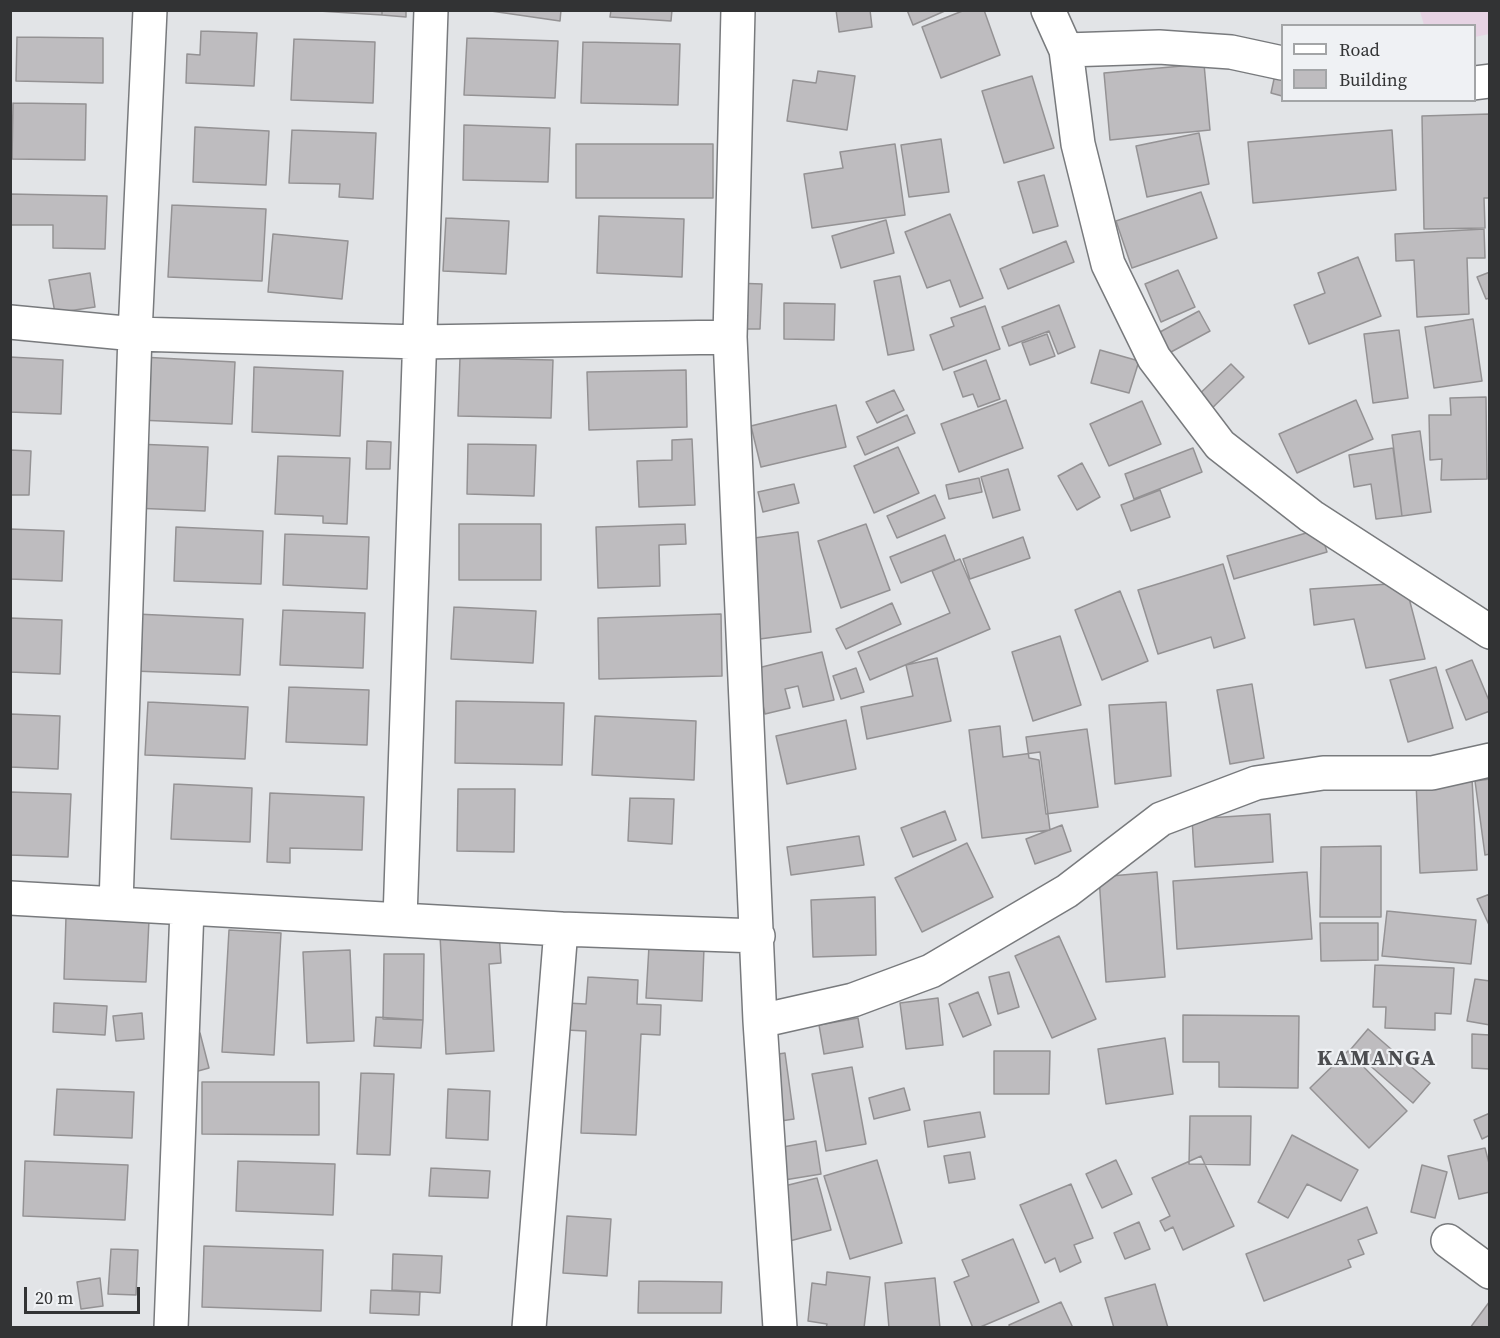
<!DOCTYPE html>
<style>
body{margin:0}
#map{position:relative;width:1500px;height:1338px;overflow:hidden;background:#e2e4e7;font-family:"Source Serif 4",serif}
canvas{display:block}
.frame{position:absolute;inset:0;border:12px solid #323334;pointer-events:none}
.legend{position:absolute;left:1281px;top:24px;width:195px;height:78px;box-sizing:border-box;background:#eff1f4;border:2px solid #a3a5a7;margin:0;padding:8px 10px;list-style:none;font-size:18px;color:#323334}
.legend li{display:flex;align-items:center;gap:12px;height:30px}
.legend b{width:30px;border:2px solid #a3a5a7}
.scale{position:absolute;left:24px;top:1287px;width:116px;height:27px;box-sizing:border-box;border:3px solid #323334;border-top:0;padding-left:8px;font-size:18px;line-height:21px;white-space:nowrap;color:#323334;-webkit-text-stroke:4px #eff1f4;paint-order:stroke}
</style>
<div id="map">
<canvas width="1500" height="1338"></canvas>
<div class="frame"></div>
<ul class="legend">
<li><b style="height:8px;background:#fff"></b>Road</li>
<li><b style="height:16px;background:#bebcbf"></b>Building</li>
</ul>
<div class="scale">20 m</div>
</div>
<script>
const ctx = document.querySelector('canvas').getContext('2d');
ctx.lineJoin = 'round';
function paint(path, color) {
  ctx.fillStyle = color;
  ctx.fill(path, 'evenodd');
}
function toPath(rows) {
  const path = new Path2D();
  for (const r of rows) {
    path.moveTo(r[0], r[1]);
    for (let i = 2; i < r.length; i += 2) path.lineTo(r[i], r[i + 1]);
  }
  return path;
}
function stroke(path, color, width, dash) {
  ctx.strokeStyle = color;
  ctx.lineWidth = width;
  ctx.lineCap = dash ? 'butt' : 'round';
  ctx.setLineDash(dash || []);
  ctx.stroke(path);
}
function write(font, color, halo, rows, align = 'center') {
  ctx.font = font + ' "Source Serif 4",serif';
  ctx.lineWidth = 4.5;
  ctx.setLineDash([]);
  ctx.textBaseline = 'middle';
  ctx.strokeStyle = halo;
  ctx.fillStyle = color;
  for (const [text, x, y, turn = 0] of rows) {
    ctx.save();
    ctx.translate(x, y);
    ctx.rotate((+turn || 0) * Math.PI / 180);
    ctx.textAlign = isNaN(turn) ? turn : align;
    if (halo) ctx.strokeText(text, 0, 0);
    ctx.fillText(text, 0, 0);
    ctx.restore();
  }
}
const education = toPath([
 [1420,11,1489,11,1489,34,1475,37,1474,26,1424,25]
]);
const building = toPath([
 [303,10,382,10,382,15,303,10],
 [382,10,406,10,406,17,382,15,382,10],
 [484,10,561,10,560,21,484,10],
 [611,10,672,10,671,21,610,17,611,10],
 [836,10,870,10,872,27,839,32,836,10],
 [907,10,947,10,913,25,907,10],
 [965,10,984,10,1000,55,941,78,922,27,965,10],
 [201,31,257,33,254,86,186,83,187,54,200,55,201,31],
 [17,37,103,38,103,83,16,81,17,37],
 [467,38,558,41,555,98,464,95,467,38],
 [294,39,375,42,373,103,291,100,294,39],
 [583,42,680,44,678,105,581,103,583,42],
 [1204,64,1210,130,1110,140,1104,73,1204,64],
 [1276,70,1282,71,1282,96,1271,93,1276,70],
 [818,71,855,76,847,130,787,121,793,80,816,83,818,71],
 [1032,76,1054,148,1004,163,982,91,1032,76],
 [13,103,86,104,85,160,12,159,13,103],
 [1490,114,1490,198,1484,198,1485,228,1424,229,1422,116,1490,114],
 [464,125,550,128,548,182,463,180,464,125],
 [195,127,269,131,266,185,193,182,195,127],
 [292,130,376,133,373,199,339,197,340,184,289,183,292,130],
 [1392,130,1396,190,1253,203,1248,142,1392,130],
 [1199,133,1209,184,1147,197,1136,146,1199,133],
 [941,139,949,192,909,197,901,145,941,139],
 [576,144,713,144,713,198,576,198,576,144],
 [895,144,905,215,812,228,804,174,843,168,840,152,895,144],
 [1044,175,1058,226,1033,233,1018,182,1044,175],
 [1201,192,1217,238,1132,268,1116,221,1201,192],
 [10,194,107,196,105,249,53,248,53,225,10,225,10,194],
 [172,205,266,209,262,281,168,277,172,205],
 [950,214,983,298,960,307,950,280,927,288,905,232,950,214],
 [599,216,684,219,682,277,597,273,599,216],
 [446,218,509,221,506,274,443,271,446,218],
 [886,220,894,253,841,268,832,236,886,220],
 [1484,229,1485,258,1467,258,1469,314,1417,317,1414,260,1396,261,1395,234,1484,229],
 [273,234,348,241,342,299,268,292,273,234],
 [1066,241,1074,262,1008,289,1000,269,1066,241],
 [1358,257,1381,316,1309,344,1294,305,1325,293,1318,273,1358,257],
 [1178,270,1195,307,1161,322,1145,284,1178,270],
 [1490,272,1490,298,1486,299,1477,277,1490,272],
 [90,273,95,307,55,313,49,280,90,273],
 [900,276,914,350,888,355,874,281,900,276],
 [734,283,762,284,760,329,733,329,734,283],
 [784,303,835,304,834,340,784,339,784,303],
 [1059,305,1075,347,1058,354,1049,331,1009,346,1002,327,1059,305],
 [985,306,1000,349,943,370,930,335,954,326,951,318,985,306],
 [1199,311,1210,331,1158,359,1147,339,1199,311],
 [1473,319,1482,381,1434,388,1425,327,1473,319],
 [1399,330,1408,398,1373,403,1364,334,1399,330],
 [1047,334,1055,356,1030,365,1022,343,1047,334],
 [1100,350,1139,361,1129,393,1091,383,1100,350],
 [10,357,63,360,61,414,10,412,10,357],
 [141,357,235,362,232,424,138,420,141,357],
 [460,358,553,360,551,418,458,416,460,358],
 [986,360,1000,399,978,407,973,394,963,397,954,372,986,360],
 [1231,364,1244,377,1205,415,1192,401,1231,364],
 [254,367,343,371,340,436,252,432,254,367],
 [686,370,687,427,589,430,587,372,686,370],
 [894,390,904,410,877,423,866,402,894,390],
 [1486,397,1487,479,1441,480,1442,459,1430,460,1429,415,1451,415,1450,398,1486,397],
 [1006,400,1023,448,959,472,941,424,1006,400],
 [1356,400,1373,439,1297,473,1279,434,1356,400],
 [1142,401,1161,444,1109,466,1090,424,1142,401],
 [836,405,846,447,761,467,751,426,836,405],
 [907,415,915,433,865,455,857,437,907,415],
 [1420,431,1431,512,1402,516,1392,435,1420,431],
 [692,439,695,505,639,507,637,461,672,460,672,440,692,439],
 [367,441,391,442,390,469,366,469,367,441],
 [136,444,208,447,205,511,133,508,136,444],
 [468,444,536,445,534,496,467,494,468,444],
 [898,447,919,493,874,513,854,466,898,447],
 [1193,448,1202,472,1134,499,1125,474,1193,448],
 [1393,448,1402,516,1376,519,1371,484,1354,487,1349,455,1393,448],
 [10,450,31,451,29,495,10,495,10,450],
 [278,456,350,458,347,524,323,523,323,516,275,514,278,456],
 [1082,463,1100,497,1077,510,1058,476,1082,463],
 [1008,469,1020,510,993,518,981,477,1008,469],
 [979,478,982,492,949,499,946,485,979,478],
 [794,484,799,503,763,512,758,492,794,484],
 [1160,490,1170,517,1131,531,1121,505,1160,490],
 [935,495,945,518,897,538,887,516,935,495],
 [459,524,541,524,541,580,459,580,459,524],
 [685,524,686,544,659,545,660,586,598,588,596,527,685,524],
 [866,524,890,590,841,608,818,541,866,524],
 [176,527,263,531,261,584,174,581,176,527],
 [10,529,64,531,62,581,10,579,10,529],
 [1320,529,1327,552,1234,579,1227,556,1320,529],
 [798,532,811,632,760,639,747,539,798,532],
 [285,534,369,537,367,589,283,585,285,534],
 [945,535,955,561,901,583,890,557,945,535],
 [1023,537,1030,558,970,579,963,559,1023,537],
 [960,559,990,629,870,680,858,652,950,613,932,571,960,559],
 [1223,564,1245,638,1214,648,1211,637,1158,654,1138,590,1223,564],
 [1405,583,1425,659,1366,668,1354,619,1314,625,1310,589,1405,583],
 [1120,591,1148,661,1102,680,1075,610,1120,591],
 [892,603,901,624,846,649,836,629,892,603],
 [454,607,536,611,533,663,451,659,454,607],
 [283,610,365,613,363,668,280,665,283,610],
 [136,614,243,619,240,675,133,671,136,614],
 [721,614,722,676,599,679,598,618,721,614],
 [10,618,62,620,60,674,10,672,10,618],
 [1060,636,1081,705,1033,721,1012,652,1060,636],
 [822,652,834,700,803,707,798,686,785,689,790,708,765,714,754,669,822,652],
 [937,658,951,721,867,739,861,707,913,696,906,665,937,658],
 [1472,660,1490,703,1490,711,1466,720,1446,670,1472,660],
 [1436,667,1453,728,1408,742,1390,680,1436,667],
 [856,668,864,692,841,699,833,676,856,668],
 [1252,684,1264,758,1230,764,1217,690,1252,684],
 [289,687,369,690,367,745,286,742,289,687],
 [456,701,564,703,562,765,455,763,456,701],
 [148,702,248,707,245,759,145,755,148,702],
 [1166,702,1171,776,1115,784,1109,705,1166,702],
 [10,714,60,716,58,769,10,767,10,714],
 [595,716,696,721,694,780,592,775,595,716],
 [846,720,856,769,787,784,776,736,846,720],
 [1000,726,1003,757,1040,752,1050,830,982,838,969,730,1000,726],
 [1087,729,1098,807,1046,814,1039,760,1029,758,1026,737,1087,729],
 [1472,779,1477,870,1420,873,1416,782,1472,779],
 [1490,779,1490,854,1485,855,1475,781,1490,779],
 [174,784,252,788,250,842,171,839,174,784],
 [458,789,515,789,514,852,457,851,458,789],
 [10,792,71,794,68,857,10,855,10,792],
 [270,793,364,797,362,850,290,848,290,863,267,862,270,793],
 [630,798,674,799,672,844,628,841,630,798],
 [945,811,956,840,913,857,901,828,945,811],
 [1270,814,1273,862,1195,867,1192,819,1270,814],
 [1062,825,1071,851,1035,864,1026,839,1062,825],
 [859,836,864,865,791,875,787,847,859,836],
 [967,843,993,897,922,932,895,878,967,843],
 [1381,846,1381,917,1320,917,1321,847,1381,846],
 [1157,872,1165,977,1106,982,1099,877,1157,872],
 [1307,872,1312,939,1177,949,1173,881,1307,872],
 [1490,894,1490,927,1477,899,1490,894],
 [875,897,876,955,813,957,811,900,875,897],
 [1387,911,1476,920,1471,964,1382,956,1387,911],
 [66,917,149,920,146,982,64,979,66,917],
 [1320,923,1378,923,1378,960,1321,961,1320,923],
 [229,930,281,933,274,1055,222,1052,229,930],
 [499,932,501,963,489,964,494,1051,446,1054,440,935,499,932],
 [1059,936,1096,1019,1052,1038,1015,956,1059,936],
 [649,946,704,948,702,1001,646,998,649,946],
 [350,950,354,1041,307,1043,303,952,350,950],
 [384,954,424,954,423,1020,383,1019,384,954],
 [1375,965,1454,968,1451,1014,1435,1013,1435,1030,1385,1028,1386,1007,1373,1007,1375,965],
 [1009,972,1019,1007,998,1014,989,977,1009,972],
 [588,977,638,980,637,1004,661,1005,660,1035,641,1034,636,1135,581,1133,586,1031,566,1030,567,1003,586,1004,588,977],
 [1475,979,1490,981,1490,1025,1467,1021,1475,979],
 [978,992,991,1025,963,1037,949,1004,978,992],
 [938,998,943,1045,906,1049,900,1003,938,998],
 [54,1003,107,1006,105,1035,53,1032,54,1003],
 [142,1013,144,1039,116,1041,113,1016,142,1013],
 [1183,1015,1299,1016,1298,1088,1219,1087,1219,1062,1183,1062,1183,1015],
 [376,1017,423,1020,421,1048,374,1046,376,1017],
 [858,1018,863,1047,824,1054,819,1025,858,1018],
 [1368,1029,1430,1083,1413,1103,1351,1049,1368,1029],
 [200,1033,209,1068,180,1076,171,1040,200,1033],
 [1472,1034,1490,1035,1490,1069,1472,1068,1472,1034],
 [1165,1038,1173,1094,1106,1104,1098,1049,1165,1038],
 [994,1051,1050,1051,1049,1094,994,1094,994,1051],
 [1348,1051,1407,1111,1369,1148,1310,1088,1348,1051],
 [785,1053,794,1119,761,1124,752,1058,785,1053],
 [852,1067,866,1144,826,1151,812,1074,852,1067],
 [361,1073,394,1074,390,1155,357,1154,361,1073],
 [202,1082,319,1082,319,1135,202,1134,202,1082],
 [904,1088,910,1110,874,1119,869,1098,904,1088],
 [57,1089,134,1092,132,1138,54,1135,57,1089],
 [448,1089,490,1091,488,1140,446,1138,448,1089],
 [980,1112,985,1137,928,1147,924,1121,980,1112],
 [1490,1113,1490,1135,1482,1139,1474,1120,1490,1113],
 [1190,1116,1251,1116,1250,1165,1189,1164,1190,1116],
 [1292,1135,1358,1170,1341,1201,1307,1184,1288,1218,1258,1202,1292,1135],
 [816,1141,821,1174,766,1183,761,1151,816,1141],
 [1485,1148,1490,1167,1490,1192,1459,1199,1448,1156,1485,1148],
 [970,1152,975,1179,949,1183,944,1156,970,1152],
 [1201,1156,1234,1226,1183,1250,1173,1227,1165,1231,1160,1221,1170,1216,1152,1178,1201,1156],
 [877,1160,902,1243,850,1259,824,1176,877,1160],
 [1116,1160,1132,1194,1102,1208,1086,1174,1116,1160],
 [25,1161,128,1165,125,1220,23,1216,25,1161],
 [238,1161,335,1164,333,1215,236,1211,238,1161],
 [1422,1165,1447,1172,1435,1218,1411,1212,1422,1165],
 [431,1168,490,1171,488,1198,429,1196,431,1168],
 [817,1178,831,1230,786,1242,772,1189,817,1178],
 [1071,1184,1093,1238,1074,1245,1081,1262,1060,1272,1055,1258,1045,1263,1020,1205,1071,1184],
 [1367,1207,1377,1233,1358,1240,1364,1254,1348,1260,1351,1267,1264,1301,1246,1254,1367,1207],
 [567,1216,611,1219,607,1276,563,1273,567,1216],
 [1139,1222,1150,1249,1125,1259,1114,1233,1139,1222],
 [1013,1239,1039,1302,978,1328,973,1328,954,1282,969,1276,962,1260,1013,1239],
 [204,1246,323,1250,321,1311,202,1307,204,1246],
 [111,1249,138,1250,136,1295,108,1294,111,1249],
 [393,1254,442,1256,440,1293,392,1290,393,1254],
 [827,1272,870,1277,864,1328,826,1328,827,1324,808,1321,812,1283,826,1285,827,1272],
 [100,1278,103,1306,81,1309,77,1282,100,1278],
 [935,1278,940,1328,889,1328,885,1283,935,1278],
 [639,1281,722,1282,721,1313,638,1313,639,1281],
 [1155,1284,1168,1328,1114,1328,1105,1298,1155,1284],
 [371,1290,420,1292,419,1315,370,1313,371,1290],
 [1490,1301,1490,1328,1470,1328,1490,1301],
 [1061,1302,1073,1328,1010,1328,1009,1325,1061,1302]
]);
const street = toPath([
 [738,10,730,337,760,1021,780,1328],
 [1048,10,1066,50,1078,144,1108,264,1154,358,1220,445,1311,516,1490,632],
 [1066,50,1159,47,1231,52,1282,63],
 [1474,83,1490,81],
 [10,322,135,334,419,342,730,337],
 [10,898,561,929,758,936],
 [116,904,135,334,150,10],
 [400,919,431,10],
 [760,1021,853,1000,931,971,1067,891,1161,819,1256,783,1323,773,1432,773,1490,760],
 [1448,1241,1490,1272],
 [171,1328,187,909],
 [529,1328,561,929]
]);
const districtNames = [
 ["KAMANGA",1377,1059]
];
paint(education, '#e6d3e3');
paint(building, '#bebcbf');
stroke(building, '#949294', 1.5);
stroke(street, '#787a7d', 36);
stroke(street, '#fff', 33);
ctx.letterSpacing = '1.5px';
write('bold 22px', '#4b4c4f', '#eff1f4', districtNames);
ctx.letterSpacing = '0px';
</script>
